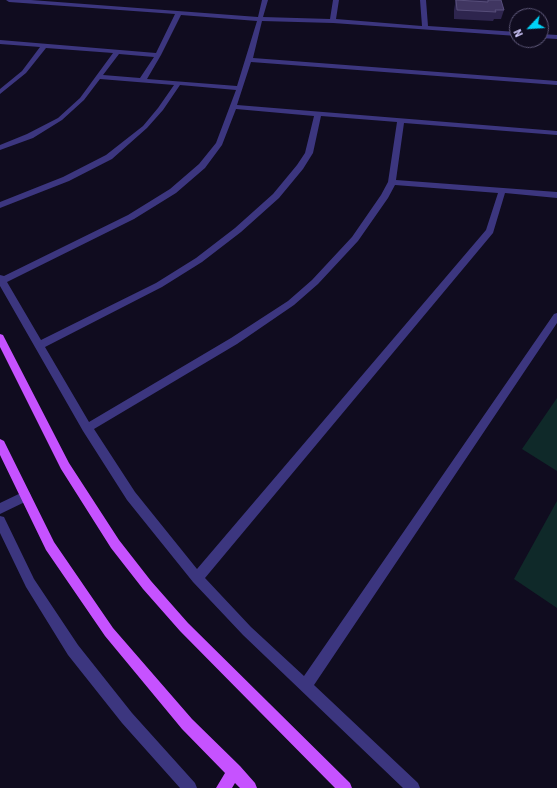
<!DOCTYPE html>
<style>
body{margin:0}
#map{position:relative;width:557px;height:788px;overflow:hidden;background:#100c1f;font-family:"Source Sans 3",sans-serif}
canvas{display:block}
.north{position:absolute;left:509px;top:8px;width:40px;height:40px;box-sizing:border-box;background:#100c1f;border:1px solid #5e5879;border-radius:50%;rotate:245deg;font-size:11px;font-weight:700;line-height:16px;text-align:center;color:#d3cbff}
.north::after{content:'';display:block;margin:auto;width:14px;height:18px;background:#00d2f6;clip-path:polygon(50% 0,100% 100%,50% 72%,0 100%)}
</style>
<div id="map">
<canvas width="557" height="788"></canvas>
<div class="north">N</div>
</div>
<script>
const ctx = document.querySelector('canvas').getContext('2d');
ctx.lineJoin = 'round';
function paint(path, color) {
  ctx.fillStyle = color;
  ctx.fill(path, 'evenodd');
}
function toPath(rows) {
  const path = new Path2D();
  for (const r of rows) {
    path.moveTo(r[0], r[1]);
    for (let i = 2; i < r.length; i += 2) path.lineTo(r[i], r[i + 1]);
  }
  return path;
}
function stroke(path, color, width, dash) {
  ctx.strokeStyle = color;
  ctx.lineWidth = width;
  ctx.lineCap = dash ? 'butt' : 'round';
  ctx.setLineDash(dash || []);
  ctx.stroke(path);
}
const green = toPath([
 [557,398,557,471,522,449],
 [557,501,557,608,514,579]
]);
const minor = toPath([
 [6,0,31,0,258,17,262,0,268,0,263,17,330,19,333,0,339,0,336,19,422,26,420,0,426,0,428,26,517,32,517,36,333,23,262,21,253,58,557,81,557,85,251,62,237,105,557,131,557,135,404,123,396,180,557,192,557,198,505,193,493,233,205,578,251,627,304,676,554,314,557,313,557,323,314,685,418,783,420,788,403,788,243,635,193,582,127,500,83,431,0,286,0,275,4,276,128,215,170,189,199,164,216,143,236,90,180,85,163,110,147,128,112,159,69,181,0,208,0,202,63,177,106,155,143,126,158,108,174,85,100,79,84,100,62,120,33,138,0,150,0,145,27,134,58,118,80,98,113,53,46,48,26,73,0,94,0,89,22,71,40,47,0,44,0,40,156,53,175,14,9,2,6,0],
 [181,15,257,21,237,86,147,79,161,55,181,15],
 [119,54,154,57,140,78,103,75,119,54],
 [236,109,314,116,305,153,297,165,273,194,235,228,196,258,156,283,41,340,7,282,134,219,176,193,205,168,222,145,236,109],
 [321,116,397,122,388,182,381,195,352,237,312,280,288,301,231,338,89,422,45,347,162,287,202,262,241,232,279,198,303,169,313,153,321,116],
 [395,185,498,193,486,230,197,569,135,492,94,429,237,344,294,305,318,284,358,241,388,198,395,185],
 [541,34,557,35,557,39,541,38,541,34],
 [25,491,29,492,31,496,29,500,0,514,0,503,25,491],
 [0,516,4,517,34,579,78,645,132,713,195,783,197,788,180,788,122,723,68,655,26,587,0,533,0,516]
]);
const major = toPath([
 [0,334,3,335,69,463,119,540,151,581,188,623,350,783,352,788,335,788,180,631,143,589,111,548,61,469,0,347,0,334],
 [0,439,4,441,54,542,113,628,192,719,240,766,255,783,257,788,240,788,235,783,232,788,216,788,225,773,182,729,105,636,46,550,0,455,0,439]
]);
const wall = toPath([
 [455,0,501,0,504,10,501,19,494,19,493,21,454,19,454,10,455,4]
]);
const building = toPath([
 [456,0,488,2,488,0,501,0,504,10,495,10,496,12,457,10,456,0]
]);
paint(green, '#0f2929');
paint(minor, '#3c367f');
paint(major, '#c652ff');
paint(wall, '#2e254e');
paint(building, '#403661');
stroke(building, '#574e7a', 1);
</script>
